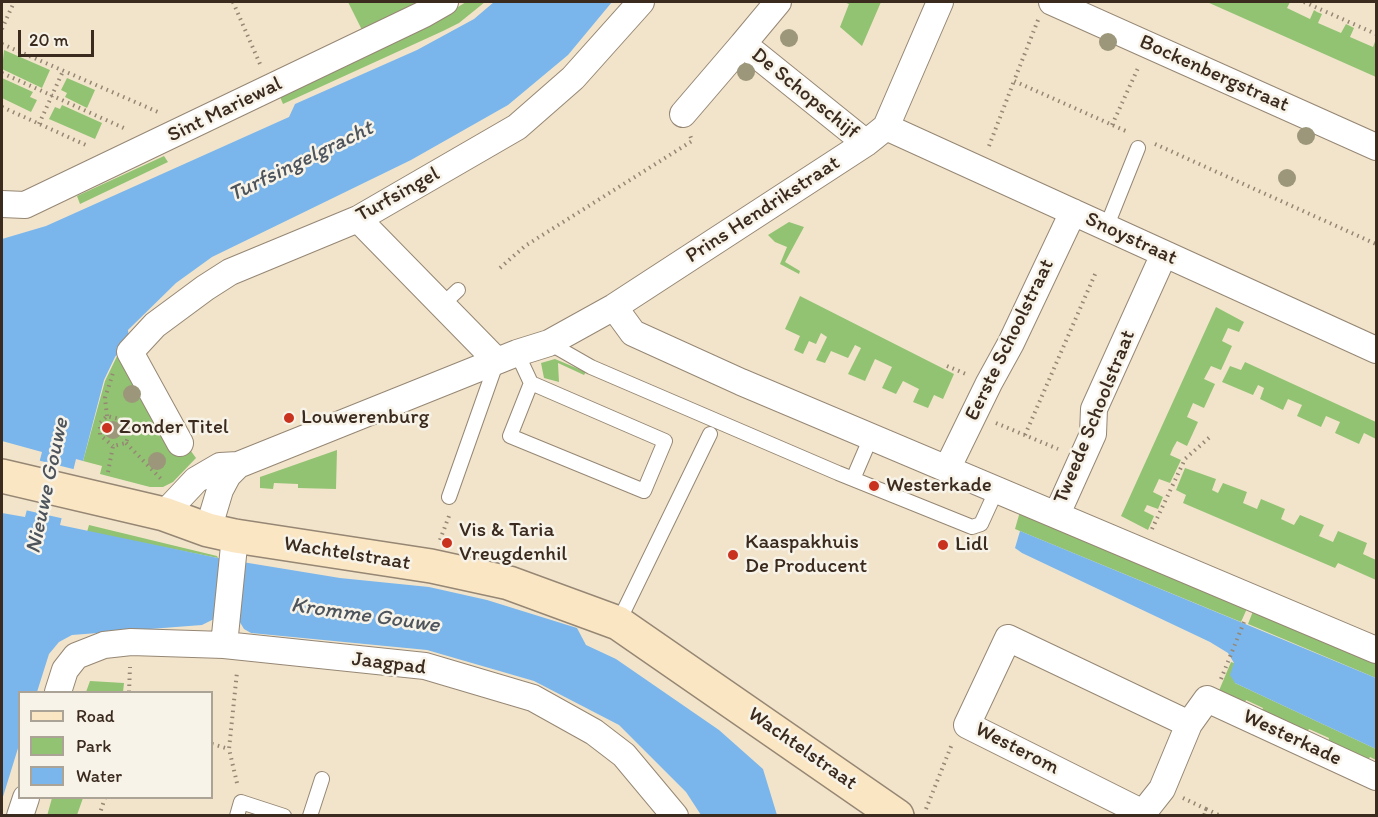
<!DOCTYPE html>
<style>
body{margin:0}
#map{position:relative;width:1378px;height:817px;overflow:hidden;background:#f2e4cb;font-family:Itim,sans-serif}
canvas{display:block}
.frame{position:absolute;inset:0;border:3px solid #3b2a1e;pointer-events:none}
.legend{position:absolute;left:18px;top:691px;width:195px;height:108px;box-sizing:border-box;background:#f7f3e8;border:2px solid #aca397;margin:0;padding:8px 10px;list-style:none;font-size:18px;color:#3b2a1e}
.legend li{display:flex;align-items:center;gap:12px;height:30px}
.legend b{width:30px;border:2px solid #aca397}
.scale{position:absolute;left:18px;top:30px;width:76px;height:27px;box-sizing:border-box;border:3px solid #3b2a1e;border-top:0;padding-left:8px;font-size:18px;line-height:21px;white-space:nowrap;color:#3b2a1e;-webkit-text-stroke:4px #f7f3e8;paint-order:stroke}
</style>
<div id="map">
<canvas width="1378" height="817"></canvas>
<div class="frame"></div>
<ul class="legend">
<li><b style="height:8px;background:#fbe6c4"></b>Road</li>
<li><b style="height:16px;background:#92c373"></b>Park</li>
<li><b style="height:16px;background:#7ab6ec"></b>Water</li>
</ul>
<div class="scale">20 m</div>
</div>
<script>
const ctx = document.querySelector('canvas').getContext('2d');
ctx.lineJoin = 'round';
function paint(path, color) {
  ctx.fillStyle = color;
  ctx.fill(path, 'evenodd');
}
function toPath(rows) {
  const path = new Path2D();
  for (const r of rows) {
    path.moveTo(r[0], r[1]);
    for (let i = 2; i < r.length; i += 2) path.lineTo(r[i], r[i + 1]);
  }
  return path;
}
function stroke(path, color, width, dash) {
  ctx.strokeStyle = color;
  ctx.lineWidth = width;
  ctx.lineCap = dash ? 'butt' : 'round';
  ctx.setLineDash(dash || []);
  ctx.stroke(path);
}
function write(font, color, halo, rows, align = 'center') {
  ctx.font = font + ' Itim,sans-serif';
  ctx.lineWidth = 5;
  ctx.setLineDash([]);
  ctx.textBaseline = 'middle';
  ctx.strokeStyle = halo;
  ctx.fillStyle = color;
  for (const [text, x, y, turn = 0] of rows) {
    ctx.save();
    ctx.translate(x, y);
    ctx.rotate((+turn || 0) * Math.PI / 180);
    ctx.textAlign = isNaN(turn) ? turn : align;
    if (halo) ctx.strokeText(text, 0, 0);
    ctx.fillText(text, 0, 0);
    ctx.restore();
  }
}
const green = toPath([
 [348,2,421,2,362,30],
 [466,2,485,2,459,23,443,31,283,104,278,92,448,13],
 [843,2,881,2,862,46,840,27,849,4],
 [1207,2,1290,2,1287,8,1310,19,1314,10,1317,12,1322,14,1318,23,1341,33,1346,24,1354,28,1350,37,1373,47,1376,39,1376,77],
 [4,50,50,70,42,88,2,69],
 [2,78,33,92,30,97,37,100,31,112,2,98],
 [67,78,95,90,87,108,65,97,67,93,61,90],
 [62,105,102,123,95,139,49,119,55,107,60,109],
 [164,156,168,162,80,204,77,196],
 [789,222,804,227,785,262,800,271,799,274,780,264,787,247,775,242,768,235],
 [800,296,954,374,943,399,934,395,928,408,913,402,919,389,903,381,896,394,882,388,892,367,875,359,865,381,848,374,861,348,855,345,848,358,831,351,825,363,816,360,827,337,821,333,816,344,809,341,803,354,794,350,800,336,785,329],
 [1216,307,1244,322,1239,332,1228,328,1222,341,1232,346,1221,370,1211,366,1204,379,1215,384,1204,408,1193,403,1187,417,1198,422,1187,446,1177,441,1173,448,1170,455,1181,460,1170,483,1159,479,1153,492,1163,497,1158,509,1147,505,1144,511,1154,516,1148,530,1121,516],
 [119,352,196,458,173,482,163,487,150,487,100,474,102,466,83,461,105,381],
 [555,359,586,372,584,375,558,363,559,382,544,378,541,363],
 [1245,362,1376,422,1376,439,1364,433,1359,444,1335,433,1340,422,1326,416,1321,427,1297,416,1302,405,1288,399,1283,410,1260,399,1264,388,1258,385,1253,395,1222,382,1230,366,1241,370],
 [337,450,336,489,298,488,298,484,274,483,273,489,260,488,260,477],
 [1185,468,1216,479,1212,490,1218,493,1223,483,1247,492,1243,503,1257,509,1261,499,1285,509,1281,519,1294,525,1300,515,1324,525,1319,536,1333,542,1338,531,1367,543,1363,554,1376,560,1376,580,1338,563,1335,568,1183,503,1186,495,1176,490],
 [1021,508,1249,604,1241,622,1015,529],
 [89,525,217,556,218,558,87,532],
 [1255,606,1376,658,1376,678,1248,624],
 [1231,662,1234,663,1235,683,1376,749,1376,760,1370,757,1367,762,1328,744,1329,738,1309,729,1306,734,1261,713,1263,708,1246,700,1244,705,1218,693],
 [90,681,124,683,123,692,86,692],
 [52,798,83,798,77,815,47,816]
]);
const water = toPath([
 [494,2,612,2,568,55,508,105,411,160,212,257,176,283,128,330,129,339,115,357,104,380,83,461,76,459,60,525,218,558,340,578,429,587,487,600,577,628,586,645,616,659,719,730,763,769,777,815,701,815,686,792,619,725,534,681,427,650,251,633,244,629,238,619,214,619,202,625,72,635,59,642,49,654,37,692,20,692,19,745,2,800,2,513,25,517,42,452,2,441,2,239,46,226,289,117,295,104,417,50,474,19],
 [1020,531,1376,678,1376,749,1235,683,1230,675,1234,663,1228,653,1210,642,1022,553,1015,548]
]);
const pier = toPath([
 [37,460,77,470,65,519,25,510]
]);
const path = toPath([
 [233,2,260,64],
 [1304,2,1376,34],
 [1038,20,1014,81,1128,132],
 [2,29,14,2],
 [2,44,158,112],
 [2,73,126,129],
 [2,107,88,146],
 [39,124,63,71],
 [1112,125,1138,68],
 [1155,144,1376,244],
 [989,146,1014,81],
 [500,268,525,246,692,141,690,135],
 [947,366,966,374],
 [107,416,105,398,113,373],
 [996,423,1058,449],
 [1025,435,1096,272],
 [126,443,163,481],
 [108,472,113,446,126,443,130,431,123,420,107,416,100,423,100,435,113,446],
 [1152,529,1185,459,1212,435],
 [440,540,449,516],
 [1221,679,1244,622],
 [129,692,130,667],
 [212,744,229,749],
 [237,783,229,749,237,672],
 [1183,798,1206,809,1204,816],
 [926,809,952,744],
 [1206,809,1221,816],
 [99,816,105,798]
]);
const lane = toPath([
 [1106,228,1138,148],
 [442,305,458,290],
 [549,343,591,367,838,473,972,527,981,524,997,489],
 [517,353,531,383,510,436,644,491,665,441,531,383],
 [853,479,871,437],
 [449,497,497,361],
 [618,623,710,434],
 [237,816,241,802,284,816],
 [310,816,322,779]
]);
const street = toPath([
 [1052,2,1376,147],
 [743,44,778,2],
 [683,114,743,44,866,143],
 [886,127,1376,350],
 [2,204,25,205,424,14,445,2],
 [358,219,497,361],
 [614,307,633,333,741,382,1376,650],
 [180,443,130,352,155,325,205,288,230,272,358,219,517,127,573,78,641,2],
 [947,469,989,383,1011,343,1073,212],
 [164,514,196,480,220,466,238,465,517,353,549,343,614,307,866,143,886,127,940,2],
 [1057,514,1093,434,1094,409,1164,254],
 [208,530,220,490,228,475,238,465],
 [1008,638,1189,724,1162,789,1143,813,967,725,1008,638],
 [224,645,235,536],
 [58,692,65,670,76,656,104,645,131,642,224,645,425,666,533,698,594,732,624,755,675,816],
 [1189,724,1207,699,1376,777],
 [20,816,26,798]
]);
const secondary = toPath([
 [2,476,164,514,208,530,235,536,431,566,509,583,618,623,897,816]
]);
const trees = [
 [789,38],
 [1108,42],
 [746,72],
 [1306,136],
 [1287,178],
 [132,394],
 [113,430],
 [157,461]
];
const markers = [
 [289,418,6,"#c8321e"],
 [107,428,6,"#c8321e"],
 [874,486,6,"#c8321e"],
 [447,543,6,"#c8321e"],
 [943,545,6,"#c8321e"],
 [733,555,6,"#c8321e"]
];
const streetNames = [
 ["Bockenbergstraat",1214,74,24],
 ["De Schopschijf",805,94,39],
 ["Sint Mariewal",225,110,-26],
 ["Turfsingel",398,195,-29],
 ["Prins Hendrikstraat",763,210,-33],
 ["Snoystraat",1131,239,25],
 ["Eerste Schoolstraat",1010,340,-64],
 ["Tweede Schoolstraat",1095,417,-68],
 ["Wachtelstraat",347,554,9],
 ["Jaagpad",389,664,7],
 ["Westerkade",1292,738,25],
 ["Wachtelstraat",802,749,35],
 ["Westerom",1017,749,27]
];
const poiNames = [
 ["Louwerenburg",301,418],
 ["Zonder Titel",119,428],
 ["Westerkade",886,486],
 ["Vis & Taria",459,531],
 ["Vreugdenhil",459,555],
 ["Kaaspakhuis",745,543],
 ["De Producent",745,567],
 ["Lidl",955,545]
];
const waterNames = [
 ["Turfsingelgracht",301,162,-26],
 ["Nieuwe Gouwe",48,486,-78],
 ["Kromme Gouwe",365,616,8]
];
paint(green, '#92c373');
paint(water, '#7ab6ec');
paint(pier, '#f2e4cb');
stroke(lane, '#968774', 16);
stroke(street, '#968774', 28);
stroke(secondary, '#968774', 36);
stroke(path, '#968774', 4, [1.5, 4.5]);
stroke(lane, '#fff', 14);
stroke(street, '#fff', 26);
stroke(secondary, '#fbe6c4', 33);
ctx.fillStyle = '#9c977a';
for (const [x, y] of trees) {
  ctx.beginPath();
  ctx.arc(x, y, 9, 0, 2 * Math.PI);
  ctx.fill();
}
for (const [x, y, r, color] of markers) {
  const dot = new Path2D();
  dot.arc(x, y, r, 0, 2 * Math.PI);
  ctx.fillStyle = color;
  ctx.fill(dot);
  stroke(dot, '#f7f3e8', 2);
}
write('21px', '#3b2a1e', '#f7f3e8', streetNames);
write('21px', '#3b2a1e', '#f7f3e8', poiNames, 'left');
write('italic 22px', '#4e545c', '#f7f3e8', waterNames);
</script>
